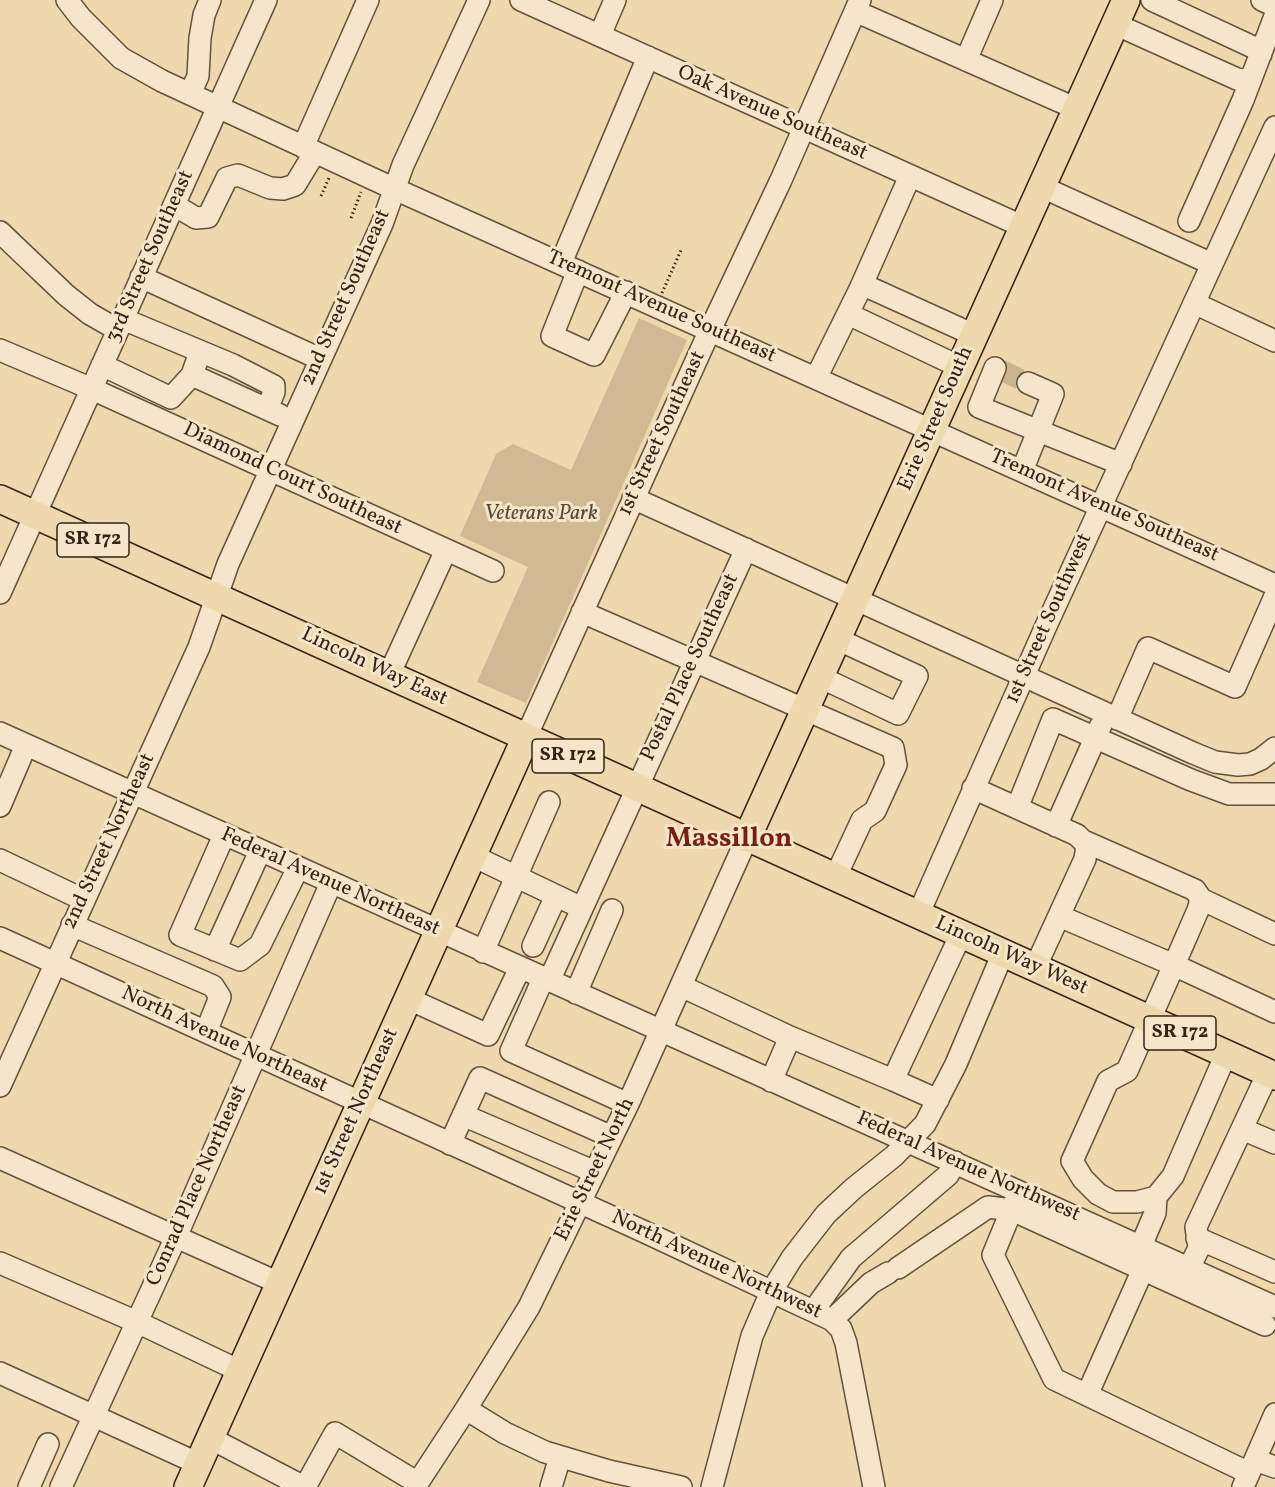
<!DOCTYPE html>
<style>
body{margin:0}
canvas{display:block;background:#f0d8ae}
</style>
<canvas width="1275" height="1487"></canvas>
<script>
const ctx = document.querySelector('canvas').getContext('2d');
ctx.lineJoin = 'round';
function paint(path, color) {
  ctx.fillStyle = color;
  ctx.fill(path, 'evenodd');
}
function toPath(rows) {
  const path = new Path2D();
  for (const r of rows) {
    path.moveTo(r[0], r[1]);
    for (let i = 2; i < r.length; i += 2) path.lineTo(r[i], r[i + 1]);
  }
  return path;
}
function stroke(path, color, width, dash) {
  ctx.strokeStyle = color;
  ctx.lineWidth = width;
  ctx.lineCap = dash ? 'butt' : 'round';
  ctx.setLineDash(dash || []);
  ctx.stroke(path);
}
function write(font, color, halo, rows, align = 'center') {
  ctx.font = font + ' Vollkorn,serif';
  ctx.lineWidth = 6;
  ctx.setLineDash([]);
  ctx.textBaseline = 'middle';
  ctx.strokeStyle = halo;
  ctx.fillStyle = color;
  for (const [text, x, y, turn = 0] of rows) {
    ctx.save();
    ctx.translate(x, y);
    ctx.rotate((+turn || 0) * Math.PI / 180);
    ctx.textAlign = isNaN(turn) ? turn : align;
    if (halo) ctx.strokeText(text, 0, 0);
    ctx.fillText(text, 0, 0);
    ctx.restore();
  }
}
const green = toPath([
 [639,318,687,340,526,703,477,682,528,567,460,536,496,454,513,444,571,470]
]);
const minorTunnel = toPath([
 [1001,370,1028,383]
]);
const path = toPath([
 [321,196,329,178],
 [351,218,361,192],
 [662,293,682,248]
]);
const minor = toPath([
 [67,0,81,18,121,58,162,81,386,185,1275,585],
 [521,0,1024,227],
 [1152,0,1255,48,1261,54],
 [1262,0,1275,6],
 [855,11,1077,109],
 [1115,24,1237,79,1250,81],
 [600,35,615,0],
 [966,60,992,0],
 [190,94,198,76,200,38,204,15,210,0],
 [303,147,368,0],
 [1042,187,1212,264],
 [174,205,196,218,208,217,227,178,238,175,270,188,283,189,295,185,315,152],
 [1189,221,1243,100,1275,16],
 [0,232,66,295,90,314,118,330],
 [561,263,648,57],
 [578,271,552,336,594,355,626,292],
 [141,277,320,359],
 [860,289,910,176],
 [1194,303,1275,341],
 [848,314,960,367],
 [123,319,233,365,274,386,274,392,267,409],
 [0,350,92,389,493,571],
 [102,365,171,398,192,375,200,352],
 [995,368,979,407,1121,464],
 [192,375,280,415],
 [816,378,860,289,866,286,974,335],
 [1022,471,1053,394,1028,383],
 [633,498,1193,753,1215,762,1238,765,1250,764,1261,759,1275,748],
 [0,593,266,0],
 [582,612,893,748,896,765,875,811,862,820,835,878],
 [389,675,446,550],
 [820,677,898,714,917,676,837,639],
 [1117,719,1148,648,1235,687,1275,596],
 [0,733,1275,1307],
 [526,737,710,330,781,180,860,0],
 [973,788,1077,835,1087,845,1085,859,1035,968],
 [0,806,26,745],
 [1017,808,1053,719,1191,780,1229,794,1275,794],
 [1056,826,1101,725],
 [224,835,180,935,240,960,260,945,298,868],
 [473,856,582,908],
 [0,860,84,900],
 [1201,899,1275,934],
 [918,915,1046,626,1275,127],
 [1059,916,1174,965,1198,910,1201,899,1195,890,1086,842],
 [72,925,213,986,220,997,206,1032],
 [0,938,647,1233,832,1320,841,1329,846,1343,874,1487],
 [533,946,556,896],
 [215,950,260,851],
 [483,952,549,802],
 [543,979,511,1051,628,1104],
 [549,981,746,549],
 [681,986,790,1037,893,1080,961,934],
 [576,993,612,910],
 [409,999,488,1035,520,968],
 [1226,1054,1173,1176,1156,1197,1137,1202,1113,1202,1098,1194,1083,1179,1072,1161,1108,1081,1127,1071,1174,965,1275,1012],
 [893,1080,938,1100],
 [771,1081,790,1037],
 [0,1086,199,647,228,564,382,224,403,165,479,0],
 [463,1115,595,1172],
 [1242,1129,1275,1143],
 [450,1144,480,1078,612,1137],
 [0,1158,279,1283],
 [1019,1192,993,1255,1054,1379,1249,1473],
 [1197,1238,1275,1272],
 [1141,1246,1155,1213,1156,1197],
 [0,1263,137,1322,240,1371],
 [898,1268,988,1207,1012,1210,1265,1325],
 [1189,1268,1199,1248,1196,1227,1268,1073],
 [814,1310,851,1258,948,1175,955,1162],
 [832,1320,871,1283,888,1273],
 [0,1373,199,1464],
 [1087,1395,1149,1256],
 [466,1409,505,1433,545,1452,609,1471,681,1487],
 [210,1438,304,1487],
 [1255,1460,1275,1467],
 [29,1487,48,1444],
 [61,1487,176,1237,331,883],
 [305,1487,335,1433,418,1483],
 [415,1487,466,1409,529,1307,628,1104,747,838],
 [551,1487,560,1457],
 [712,1487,752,1336,771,1292,792,1258,826,1214,854,1188,894,1156,925,1124,956,1064,1003,953],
 [1243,1487,1275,1414]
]);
const major = toPath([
 [0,499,1275,1076],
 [747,838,1126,0],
 [188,1487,526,737]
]);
const shields = [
 [93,540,72],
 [568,756,72],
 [1180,1033,72]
];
const shieldNames = [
 ["SR 172",93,540],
 ["SR 172",568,756],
 ["SR 172",1180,1033]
];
const streetNames = [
 ["Oak Avenue Southeast",772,114,24],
 ["3rd Street Southeast",151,257,-66],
 ["2nd Street Southeast",347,298,-66],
 ["Tremont Avenue Southeast",661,308,24],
 ["Erie Street South",937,419,-66],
 ["1st Street Southeast",663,434,-65],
 ["Diamond Court Southeast",292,480,25],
 ["Tremont Avenue Southeast",1104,507,24],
 ["1st Street Southwest",1050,619,-66],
 ["Lincoln Way East",374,668,25],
 ["Postal Place Southeast",691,668,-65],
 ["2nd Street Northeast",110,842,-65],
 ["Federal Avenue Northeast",330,883,24],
 ["Lincoln Way West",1011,957,24],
 ["North Avenue Northeast",224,1041,25],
 ["1st Street Northeast",357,1112,-66],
 ["Federal Avenue Northwest",968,1168,24],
 ["Erie Street North",596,1170,-64],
 ["Conrad Place Northeast",198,1186,-66],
 ["North Avenue Northwest",716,1266,25]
];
const parkNames = [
 ["Veterans Park",541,515]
];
const districtNames = [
 ["Massillon",729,841]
];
paint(green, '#d0b994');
stroke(minorTunnel, '#cbb490', 21, [21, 10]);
stroke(minor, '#64503c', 24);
stroke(major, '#362316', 30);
stroke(path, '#362316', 3, [1.5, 3]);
stroke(minor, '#f5e6ca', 21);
stroke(major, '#f0d8ae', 27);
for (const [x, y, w] of shields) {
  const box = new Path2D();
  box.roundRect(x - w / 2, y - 17, w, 34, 4.5);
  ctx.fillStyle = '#f5e6ca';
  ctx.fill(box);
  stroke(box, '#362316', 1.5);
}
write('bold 20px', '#362316', null, shieldNames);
write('21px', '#362316', '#f5e6ca', streetNames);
write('italic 21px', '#5c4836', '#f5e6ca', parkNames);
write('bold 27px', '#7a1f14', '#f5e6ca', districtNames);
</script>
